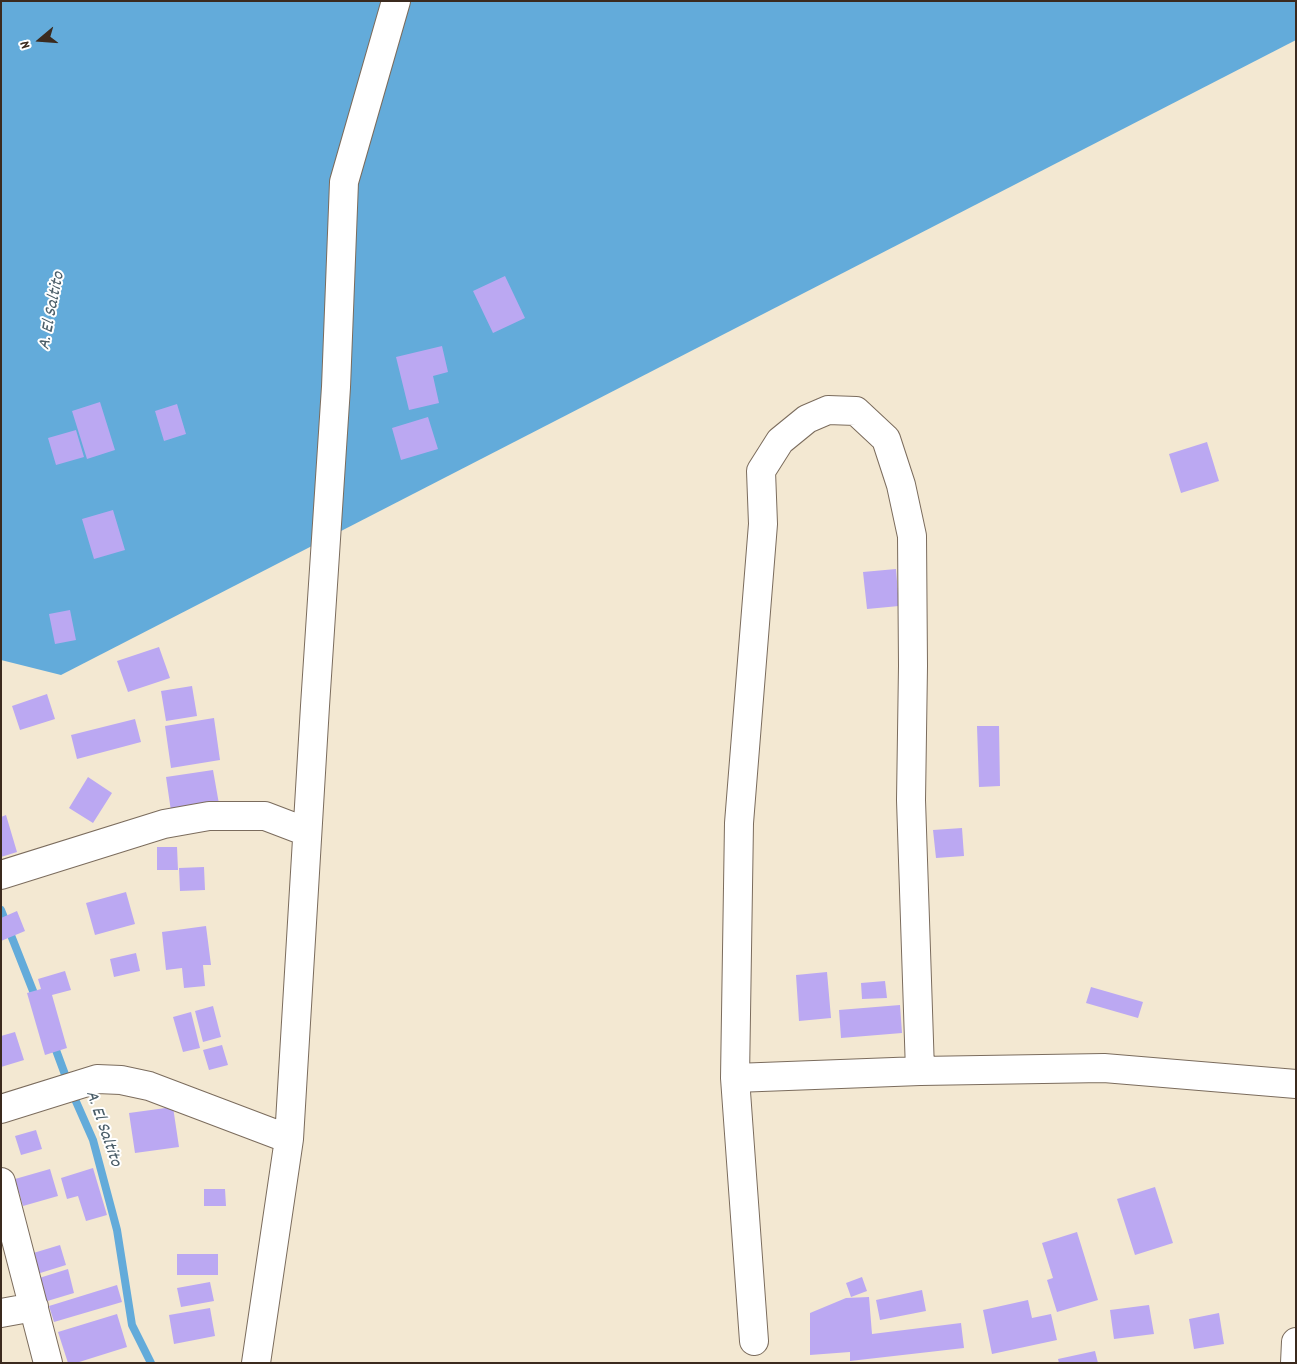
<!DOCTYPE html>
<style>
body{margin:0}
#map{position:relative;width:1297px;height:1364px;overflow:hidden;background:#f3e8d2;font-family:Dekko,sans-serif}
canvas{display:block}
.frame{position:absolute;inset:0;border:2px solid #3b2a1e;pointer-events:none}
.north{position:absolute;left:15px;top:15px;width:50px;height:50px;-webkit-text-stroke:4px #fff;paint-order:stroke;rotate:252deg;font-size:14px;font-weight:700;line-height:20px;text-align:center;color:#3b2a1e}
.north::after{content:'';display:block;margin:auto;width:18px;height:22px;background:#3b2a1e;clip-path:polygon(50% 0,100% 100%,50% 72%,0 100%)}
</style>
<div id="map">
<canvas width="1297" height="1364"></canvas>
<div class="frame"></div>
<div class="north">N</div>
</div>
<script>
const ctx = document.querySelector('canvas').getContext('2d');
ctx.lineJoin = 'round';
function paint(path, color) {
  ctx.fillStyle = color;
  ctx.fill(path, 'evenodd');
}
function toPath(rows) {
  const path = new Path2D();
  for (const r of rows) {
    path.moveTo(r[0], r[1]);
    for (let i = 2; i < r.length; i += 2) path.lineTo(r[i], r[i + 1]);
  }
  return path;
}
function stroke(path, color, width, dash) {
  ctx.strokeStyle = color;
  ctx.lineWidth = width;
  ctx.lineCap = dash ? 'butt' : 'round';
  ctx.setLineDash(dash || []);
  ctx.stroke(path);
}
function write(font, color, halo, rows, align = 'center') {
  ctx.font = font + ' Dekko,sans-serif';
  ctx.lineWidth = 4;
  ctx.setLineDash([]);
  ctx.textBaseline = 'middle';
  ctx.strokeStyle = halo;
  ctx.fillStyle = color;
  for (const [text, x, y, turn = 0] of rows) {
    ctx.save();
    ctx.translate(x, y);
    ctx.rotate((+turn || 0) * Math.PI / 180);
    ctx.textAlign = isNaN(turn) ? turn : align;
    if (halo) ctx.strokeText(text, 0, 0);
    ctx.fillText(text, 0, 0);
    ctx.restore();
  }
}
const water = toPath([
 [1,1,1296,1,1296,40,61,675,1,660]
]);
const stream = toPath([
 [1,910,37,1001],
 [53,1042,70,1088,93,1140,117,1230,132,1325,151,1363]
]);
const building = toPath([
 [505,276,525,318,493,333,473,291],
 [442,346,448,372,433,376,439,403,409,410,396,357],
 [100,402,115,450,87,459,72,411],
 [177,404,186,434,164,441,155,411],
 [428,417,438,449,401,460,392,428],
 [76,430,84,457,56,465,48,438],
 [1207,442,1219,481,1181,493,1169,454],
 [113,510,125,550,94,559,82,519],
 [896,569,899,606,867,609,863,572],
 [70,610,76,640,55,644,49,614],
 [159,647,170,678,128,692,117,661],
 [192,686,197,716,166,721,161,691],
 [47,694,55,719,20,730,12,706],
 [214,718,220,760,171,768,165,726],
 [135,719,141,742,77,759,71,735],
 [977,726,999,726,1000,786,979,787],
 [213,770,219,804,171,811,166,777],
 [88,777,112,793,93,823,69,808],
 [6,815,17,852,1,857,1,817],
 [962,828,964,856,936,858,933,830],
 [157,847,177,847,178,870,157,870],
 [204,867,205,890,180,891,179,868],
 [126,892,135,924,95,935,86,903],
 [17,911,25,931,1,941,1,918],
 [206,926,211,965,203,965,205,986,184,988,182,968,166,970,162,932],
 [136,953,140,971,114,977,110,959],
 [65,971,71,990,52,995,67,1048,45,1055,27,993,41,989,38,979],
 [827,972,831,1018,799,1021,796,975],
 [885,981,887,998,862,999,861,983],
 [1091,987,1143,1002,1138,1018,1086,1003],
 [900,1005,902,1033,841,1038,839,1010],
 [213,1006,221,1037,203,1042,195,1011],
 [191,1012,200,1048,183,1052,173,1017],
 [15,1032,24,1060,1,1067,1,1036],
 [222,1045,228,1065,209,1070,203,1050],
 [173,1107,179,1147,135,1153,129,1113],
 [36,1130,42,1149,21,1155,15,1136],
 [93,1168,107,1215,86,1221,78,1196,67,1199,61,1178],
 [50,1169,58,1196,23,1206,15,1179],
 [1155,1187,1173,1243,1135,1255,1117,1199],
 [204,1189,225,1189,226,1206,204,1206],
 [1077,1232,1098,1300,1057,1312,1047,1280,1053,1278,1042,1243],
 [60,1245,66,1265,37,1274,30,1254],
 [177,1254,218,1254,218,1275,177,1275],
 [68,1269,74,1293,44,1302,36,1279],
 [862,1277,867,1291,851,1297,846,1283],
 [210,1282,214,1301,181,1307,177,1288],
 [117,1285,122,1302,54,1322,49,1306],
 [922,1290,926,1311,880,1320,876,1300],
 [869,1297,872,1334,961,1323,964,1348,850,1361,850,1352,810,1355,810,1313,846,1298],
 [1028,1300,1032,1318,1051,1314,1057,1340,992,1354,983,1310],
 [1149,1305,1154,1334,1114,1339,1110,1310],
 [210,1308,215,1336,174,1344,169,1315],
 [1219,1313,1224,1344,1194,1349,1189,1319],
 [117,1314,127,1347,76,1363,68,1363,58,1332],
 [1095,1351,1098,1363,1059,1363,1058,1359]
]);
const minor = toPath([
 [1,875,164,824,209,816,265,816,307,832],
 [735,1078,739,823,763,524,761,471,780,441,807,419,828,410,856,411,886,439,901,485,912,536,913,666,911,800,920,1071],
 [1,1109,97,1079,121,1080,149,1086,289,1139],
 [1,1182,48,1363],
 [1,1313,34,1307],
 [754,1341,735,1078,920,1071,1104,1068,1296,1084],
 [256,1363,289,1139,315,706,336,387,344,182,396,1],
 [1295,1363,1296,1342]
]);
const waterNames = [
 ["A. El Saltito",53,311,-79],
 ["A. El Saltito",102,1129,71]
];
paint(water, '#63abda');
stroke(stream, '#63abda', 8);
paint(building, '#bba8f2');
stroke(minor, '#7b6c5d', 30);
stroke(minor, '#fff', 28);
write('italic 18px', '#4b5e69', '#fff', waterNames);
</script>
